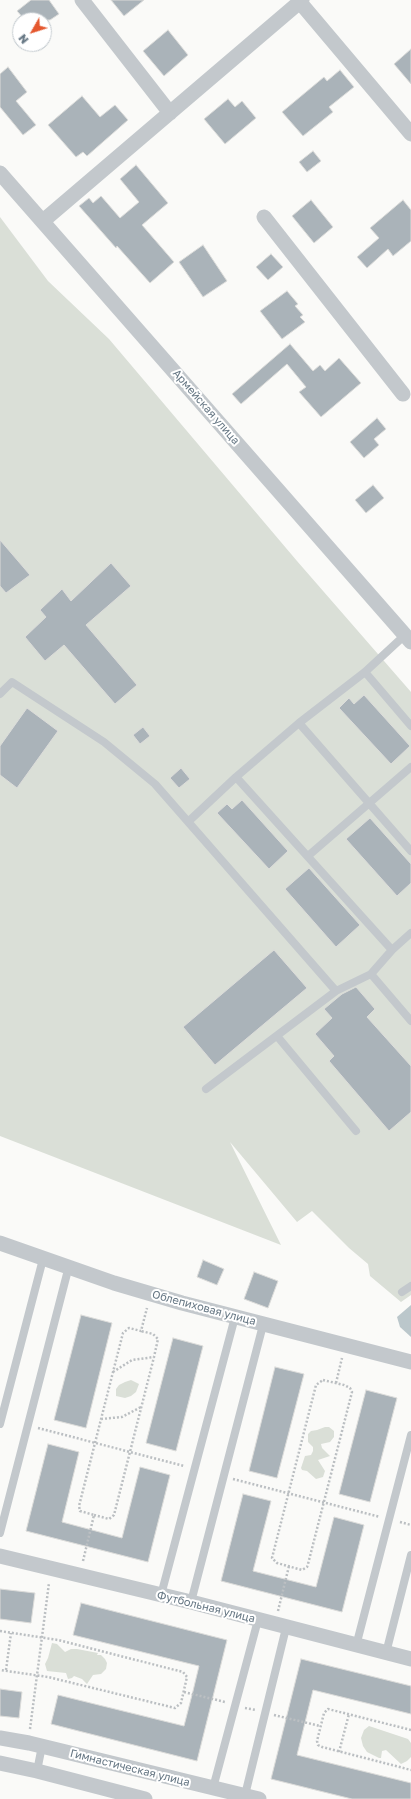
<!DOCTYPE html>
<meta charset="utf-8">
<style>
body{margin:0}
#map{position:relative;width:411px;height:1799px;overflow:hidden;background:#fafaf8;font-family:"Golos Text",sans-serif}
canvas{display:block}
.north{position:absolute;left:12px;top:12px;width:40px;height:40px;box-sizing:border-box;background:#fff;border:1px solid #c1c8cd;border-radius:50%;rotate:231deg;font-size:11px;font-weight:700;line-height:16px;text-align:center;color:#657683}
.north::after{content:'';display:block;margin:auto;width:14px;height:18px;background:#e4572e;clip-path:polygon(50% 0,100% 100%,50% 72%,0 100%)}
</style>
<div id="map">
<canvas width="411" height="1799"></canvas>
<div class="north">N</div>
</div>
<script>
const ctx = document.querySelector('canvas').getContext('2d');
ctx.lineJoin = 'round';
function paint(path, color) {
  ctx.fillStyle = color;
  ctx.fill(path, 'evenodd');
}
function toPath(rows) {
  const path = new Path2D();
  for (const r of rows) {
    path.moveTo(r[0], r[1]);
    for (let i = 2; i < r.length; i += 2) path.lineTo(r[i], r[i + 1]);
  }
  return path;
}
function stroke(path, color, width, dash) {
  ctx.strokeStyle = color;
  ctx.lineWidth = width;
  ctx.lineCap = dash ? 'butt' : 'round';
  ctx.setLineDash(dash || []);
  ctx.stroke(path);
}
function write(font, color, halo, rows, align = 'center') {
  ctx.font = font + ' "Golos Text",sans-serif';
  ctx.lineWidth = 4;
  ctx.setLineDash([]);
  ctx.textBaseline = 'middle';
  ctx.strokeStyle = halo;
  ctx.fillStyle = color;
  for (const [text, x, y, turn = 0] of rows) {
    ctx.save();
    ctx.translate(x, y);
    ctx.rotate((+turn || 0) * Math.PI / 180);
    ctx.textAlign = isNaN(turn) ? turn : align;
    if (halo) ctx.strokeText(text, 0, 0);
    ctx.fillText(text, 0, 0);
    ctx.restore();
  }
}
const green = toPath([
 [0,217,48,281,109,339,297,561,411,692,411,1295,401,1302,370,1276,368,1264,349,1248,312,1211,297,1222,230,1142,281,1245,0,1136],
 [131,1380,139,1384,136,1392,131,1396,125,1398,116,1396,116,1389,119,1385,125,1382],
 [325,1427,329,1427,334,1431,334,1437,330,1442,321,1444,322,1448,330,1456,318,1460,325,1471,323,1477,316,1479,307,1471,302,1470,301,1468,305,1456,311,1455,313,1451,313,1447,308,1442,308,1434,311,1431,317,1430],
 [52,1643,57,1644,65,1652,71,1649,77,1649,98,1653,97,1655,101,1655,105,1659,107,1663,106,1669,101,1674,93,1675,87,1684,82,1679,74,1676,72,1678,68,1679,66,1673,47,1671,45,1664,48,1658],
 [369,1726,408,1739,411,1743,411,1757,407,1761,401,1764,386,1750,382,1751,381,1758,379,1758,367,1752,363,1746,361,1738,364,1730]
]);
const water = toPath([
 [411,1305,411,1337,400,1327,397,1317]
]);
const building = toPath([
 [31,0,49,0,59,14,50,20,25,20,17,11,31,0],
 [111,0,144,0,124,16,111,0],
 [168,30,188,55,164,76,143,51,168,30],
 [411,49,411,84,394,64,411,49],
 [8,67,27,92,16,101,36,125,23,135,0,107,0,74,8,67],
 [340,70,354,87,329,107,333,112,303,136,282,112,324,77,327,81,340,70],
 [82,96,100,117,115,105,128,120,87,156,83,152,76,157,48,125,82,96],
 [228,99,235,107,242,101,256,118,225,144,204,119,228,99],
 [313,151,321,161,307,172,299,162,313,151],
 [136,165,168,203,142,225,174,262,150,283,117,246,116,248,79,206,89,198,93,203,101,196,120,218,139,202,120,179,136,165],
 [311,200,333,227,314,243,292,216,311,200],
 [403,200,411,210,411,241,393,256,388,249,367,268,357,257,379,238,370,228,403,200],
 [203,245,227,281,203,297,179,262,203,245],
 [271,254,283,267,268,280,256,267,271,254],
 [287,291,298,304,295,306,303,315,300,317,305,322,282,339,260,311,287,291],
 [290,344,313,371,320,365,325,371,339,358,361,383,321,417,299,392,306,387,287,364,241,404,232,394,290,344],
 [377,418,386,429,374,439,379,445,364,458,350,442,377,418],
 [373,485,384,498,366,513,355,500,373,485],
 [0,540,30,575,6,593,0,586,0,540],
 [111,563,131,586,86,625,137,685,115,704,64,645,45,661,25,637,46,617,40,610,62,589,71,601,111,563],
 [364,695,410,746,391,764,339,708,349,698,354,704,364,695],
 [27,708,58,731,17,788,0,775,0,746,27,708],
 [143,727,150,736,140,744,133,735,143,727],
 [181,768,190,779,179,788,170,778,181,768],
 [242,800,288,851,269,869,217,813,227,804,232,809,242,800],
 [370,818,411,864,411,883,397,896,346,839,370,818],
 [309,868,360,925,336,947,285,889,309,868],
 [274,950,307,988,215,1065,183,1027,274,950],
 [356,987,375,1009,367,1017,411,1066,411,1112,389,1131,329,1061,334,1056,315,1034,332,1018,324,1009,342,994,356,987],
 [203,1260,224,1269,217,1285,197,1277,203,1260],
 [254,1272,278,1281,268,1308,244,1299,254,1272],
 [81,1315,112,1323,86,1428,54,1420,81,1315],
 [173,1338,203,1346,176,1451,146,1443,173,1338],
 [275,1367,304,1374,277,1478,249,1471,275,1367],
 [366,1390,397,1398,370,1502,339,1494,366,1390],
 [48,1444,79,1452,62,1522,122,1538,140,1467,170,1475,148,1562,26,1531,48,1444],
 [243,1494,271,1501,253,1571,316,1587,334,1517,364,1525,342,1612,221,1581,243,1494],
 [0,1589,35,1593,31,1623,0,1619,0,1589],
 [81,1603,227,1640,197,1761,51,1724,58,1695,184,1726,193,1691,199,1666,73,1635,81,1603],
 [301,1659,411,1686,411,1714,313,1690,297,1755,411,1783,411,1799,352,1799,271,1779,301,1659],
 [0,1689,22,1692,19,1718,0,1716,0,1689]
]);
const path = toPath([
 [113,1372,132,1360,154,1357],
 [323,1380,344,1385,350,1388,352,1392,308,1564,307,1567,302,1570,277,1563,272,1558,316,1385,323,1380],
 [336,1383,342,1358],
 [101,1419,122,1417,141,1407],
 [38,1428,184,1466],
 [233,1479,380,1517],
 [94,1515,109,1519,114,1515,154,1357,158,1339,153,1334,141,1331],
 [400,1522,411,1525],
 [83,1561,94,1515,80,1511,79,1506,113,1372,123,1333,129,1328,141,1331,147,1308],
 [278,1611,289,1566],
 [0,1631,58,1640,183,1672,187,1677,181,1703,175,1708,48,1677,0,1670],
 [6,1670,11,1633],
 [184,1692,225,1702],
 [245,1708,256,1710],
 [274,1715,320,1726],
 [30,1729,49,1583],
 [411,1730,328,1709,324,1713,317,1741,318,1745,322,1747,411,1770],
 [339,1752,349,1714]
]);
const lane = toPath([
 [365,672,411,726],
 [0,694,12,682,104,742,155,784,336,991],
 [299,723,411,851],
 [236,777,392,950],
 [189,821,236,777,299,723,365,672,405,635],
 [308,856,411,767],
 [371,974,411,1021],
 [277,1036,356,1131],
 [206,1089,336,991,371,974,392,950,411,933],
 [402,1292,411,1286],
 [0,1424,43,1259],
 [0,1533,69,1266],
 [161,1595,235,1317],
 [191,1602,263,1325],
 [356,1646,411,1435],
 [386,1653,411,1555],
 [37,1771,42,1746],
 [213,1788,258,1620],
 [245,1795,286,1628]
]);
const street = toPath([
 [82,0,170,113],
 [298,0,411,134],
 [0,173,411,642],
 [264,217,403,394],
 [43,221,302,0],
 [0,1243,114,1283,182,1303,411,1362],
 [0,1556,191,1602,411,1659],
 [0,1738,29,1743,259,1799],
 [0,1763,37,1771,145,1799]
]);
const streetNames = [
 ["Армейская улица",206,407,49],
 ["Облепиховая улица",204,1308,15],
 ["Футбольная улица",206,1607,14],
 ["Гимнастическая улица",130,1768,14]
];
paint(green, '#dadfd7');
paint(water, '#bbc7cb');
paint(building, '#aab3b9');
stroke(building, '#dcdcda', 1);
stroke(path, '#bbbfc2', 2.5, [2, 2]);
stroke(lane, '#c3c8cc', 8);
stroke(street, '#c3c8cc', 15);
write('11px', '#657683', '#fff', streetNames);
</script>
